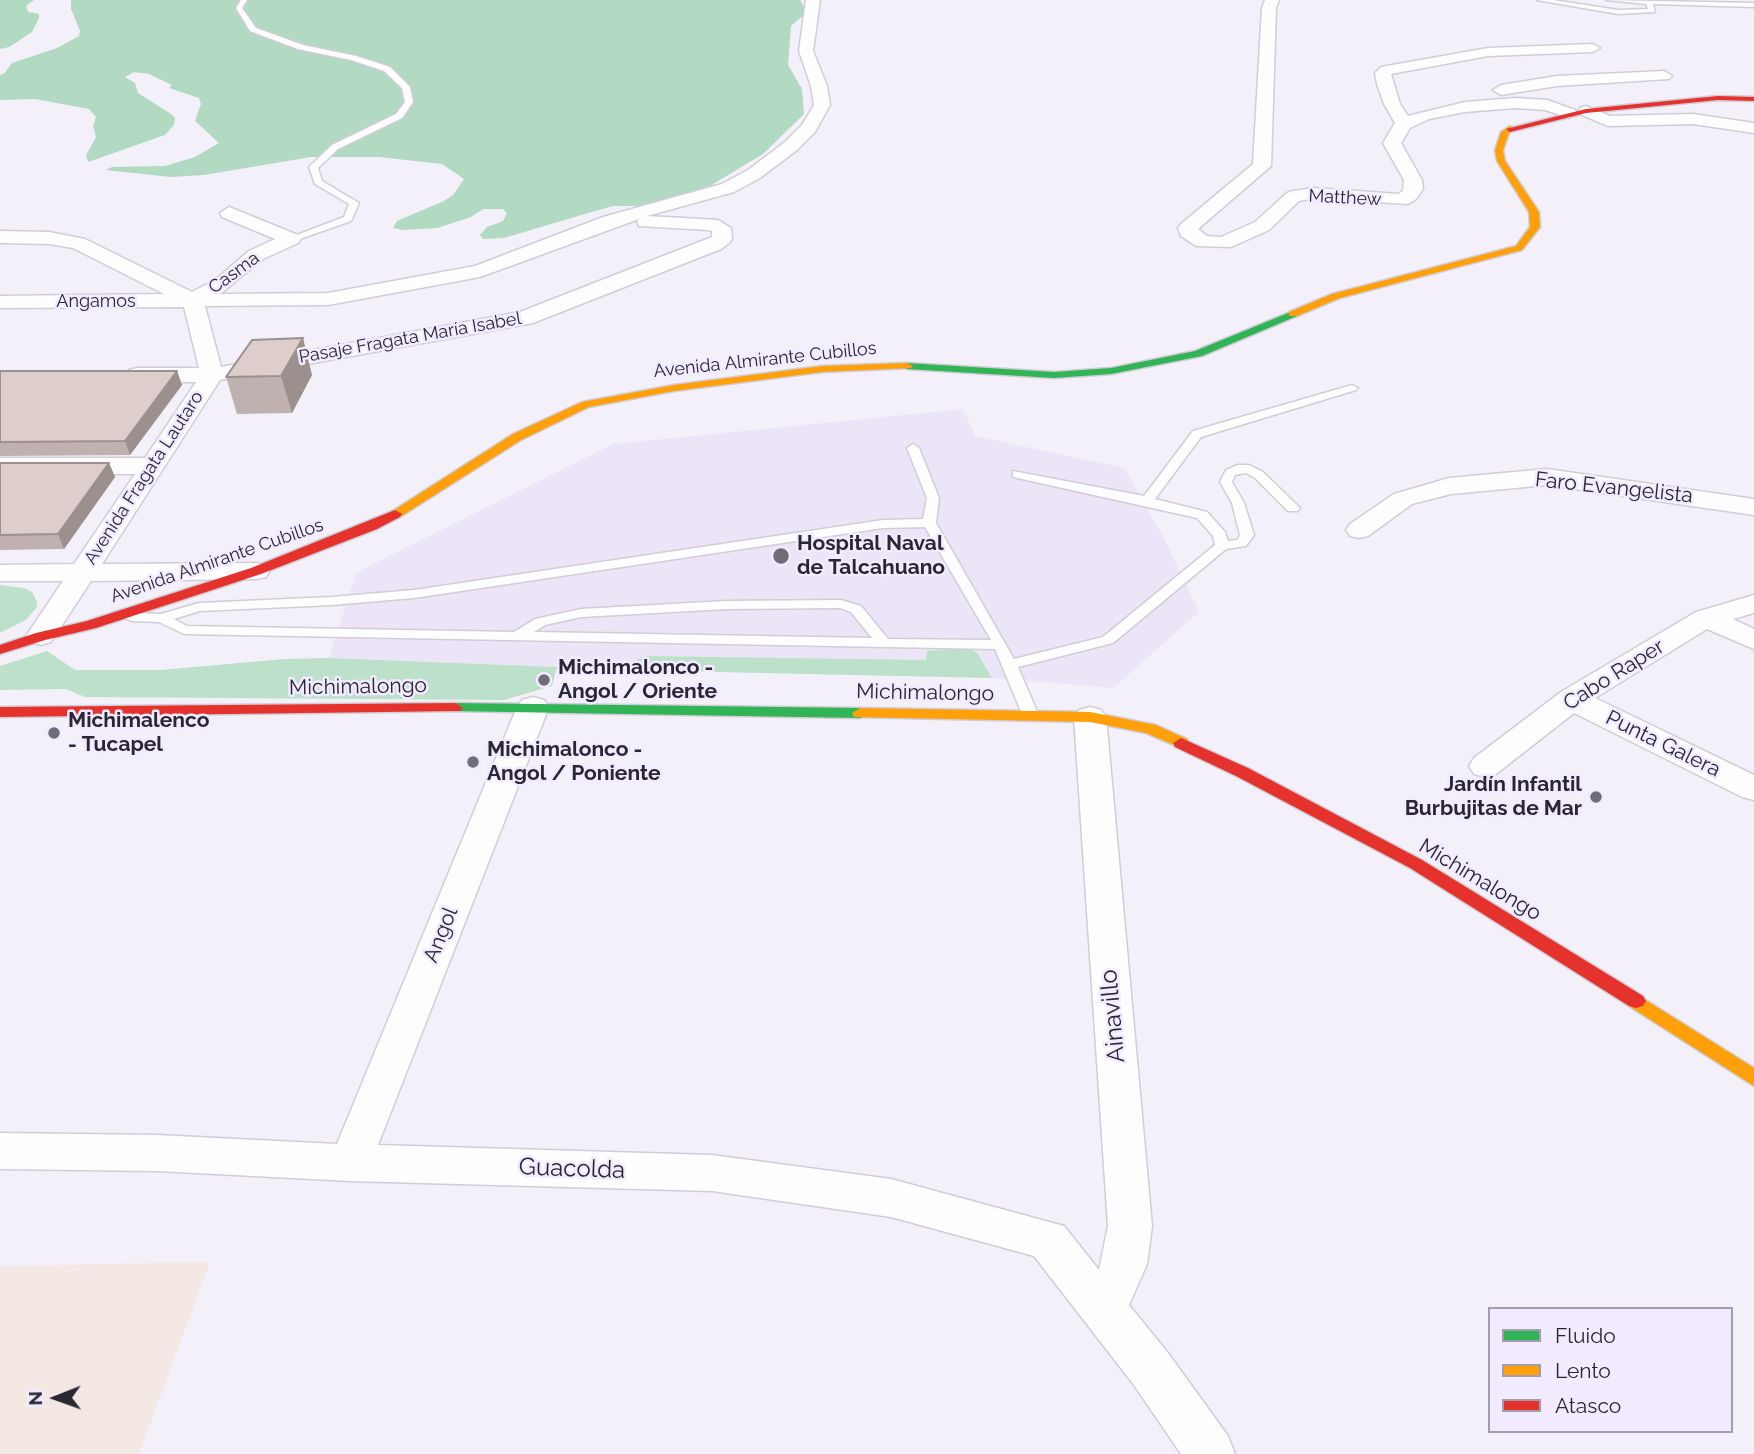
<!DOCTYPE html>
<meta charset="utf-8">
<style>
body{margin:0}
#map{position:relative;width:1754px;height:1454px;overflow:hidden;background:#f3f0fa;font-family:Raleway,sans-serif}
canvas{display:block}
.legend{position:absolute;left:1488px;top:1307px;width:245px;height:126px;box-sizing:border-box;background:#f2ebff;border:2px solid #a29cad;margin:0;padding:9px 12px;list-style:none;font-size:21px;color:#2a2632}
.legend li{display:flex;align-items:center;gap:14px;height:35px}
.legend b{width:35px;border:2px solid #a29cad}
.north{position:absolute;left:21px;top:1363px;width:70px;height:70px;-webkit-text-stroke:5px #f2ebff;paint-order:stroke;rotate:269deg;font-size:19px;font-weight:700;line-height:28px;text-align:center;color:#2a2632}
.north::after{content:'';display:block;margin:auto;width:24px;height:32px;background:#2a2632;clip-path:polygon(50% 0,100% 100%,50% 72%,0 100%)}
</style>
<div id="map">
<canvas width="1754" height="1454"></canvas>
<ul class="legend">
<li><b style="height:9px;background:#30b455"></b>Fluido</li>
<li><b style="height:9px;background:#ff9f0a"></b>Lento</li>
<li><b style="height:9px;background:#e5322d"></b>Atasco</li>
</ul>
<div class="north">N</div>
</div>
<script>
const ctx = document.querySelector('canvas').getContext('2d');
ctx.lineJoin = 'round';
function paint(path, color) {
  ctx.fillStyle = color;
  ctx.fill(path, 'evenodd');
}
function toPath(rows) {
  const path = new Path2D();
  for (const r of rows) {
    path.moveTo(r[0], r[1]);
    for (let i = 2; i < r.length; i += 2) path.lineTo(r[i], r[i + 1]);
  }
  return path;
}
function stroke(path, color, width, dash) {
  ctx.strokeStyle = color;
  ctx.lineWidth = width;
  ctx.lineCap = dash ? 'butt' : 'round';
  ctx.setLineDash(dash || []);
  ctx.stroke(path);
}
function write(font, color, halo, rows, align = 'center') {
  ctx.font = font + ' Raleway,sans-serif';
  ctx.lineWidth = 5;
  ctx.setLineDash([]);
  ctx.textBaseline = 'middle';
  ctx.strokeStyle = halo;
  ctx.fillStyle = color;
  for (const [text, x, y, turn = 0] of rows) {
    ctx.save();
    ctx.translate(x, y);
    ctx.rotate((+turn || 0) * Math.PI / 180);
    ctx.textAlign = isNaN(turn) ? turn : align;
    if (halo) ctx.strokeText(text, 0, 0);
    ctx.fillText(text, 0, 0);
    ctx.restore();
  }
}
const commercial = toPath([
 [210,1262,139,1454,0,1454,0,1266]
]);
const built = toPath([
 [963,409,975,436,1124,468,1165,540,1199,612,1113,688,992,678,627,670,329,658,356,573,613,444]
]);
const green = toPath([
 [0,585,24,588,32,592,37,602,37,607,26,620,0,633],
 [968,648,977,653,992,678,627,670,628,665,645,656,926,660,927,651],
 [47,651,75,670,161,670,284,659,329,658,557,667,552,686,504,700,85,697,66,689,0,690,0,666]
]);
const forest = toPath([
 [0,0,34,0,26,6,28,12,39,14,39,18,32,32,9,47,0,49],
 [71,0,800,0,805,8,804,15,791,26,788,65,802,89,804,114,763,154,705,189,646,206,613,206,595,211,504,238,483,239,480,235,487,227,503,221,507,213,503,209,483,209,471,217,437,228,402,230,393,228,397,221,444,201,453,195,464,179,442,164,379,157,311,157,204,175,171,177,105,170,112,167,165,166,195,157,219,143,195,121,201,104,199,98,169,88,172,85,149,74,134,72,125,77,135,83,138,93,171,114,175,118,174,125,165,135,88,162,86,155,96,137,93,126,96,117,89,109,35,99,0,100,0,75,4,74,12,63,57,48,79,36,80,31,71,9]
]);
const lane = toPath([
 [241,0,247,0,242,8,256,28,303,45,356,56,390,67,410,87,413,102,402,118,338,149,318,168,322,181,359,203,351,221,294,241,286,239,344,217,349,204,315,184,309,167,332,145,396,114,405,102,402,88,384,71,351,60,298,49,250,31,236,8,241,0],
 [1537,0,1553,0,1618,10,1648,9,1646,4,1606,0,1754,3,1754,7,1653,4,1655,12,1618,14,1537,0],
 [1352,385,1358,388,1356,390,1201,437,1155,499,1207,512,1225,532,1228,541,1237,540,1240,535,1232,503,1220,482,1226,470,1238,465,1249,465,1263,472,1300,508,1298,511,1288,511,1255,478,1246,473,1235,475,1232,482,1244,503,1254,535,1246,546,1226,549,1113,643,1018,667,1039,716,1031,721,1023,716,995,649,184,634,159,622,131,621,124,617,131,613,161,614,199,603,332,597,414,590,883,520,923,519,927,498,907,448,913,444,919,448,939,498,936,523,1014,659,1103,637,1215,545,1213,536,1197,518,1013,477,1013,471,1144,496,1193,431,1352,385],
 [925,527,991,640,888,639,861,606,841,600,727,601,581,609,535,619,514,632,187,626,174,619,200,611,332,605,414,598,883,528,925,527],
 [840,608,851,612,872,638,534,632,545,625,581,617,727,609,840,608]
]);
const street = toPath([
 [806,0,820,0,813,51,827,86,830,105,815,132,797,150,760,178,734,192,647,216,718,220,731,228,732,239,729,243,721,249,533,323,220,380,102,564,256,563,266,565,270,571,266,577,256,579,91,581,51,642,41,645,31,642,26,636,63,581,0,581,0,565,74,564,135,474,0,474,0,458,145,458,196,382,137,382,129,380,126,375,129,370,137,368,199,368,184,307,0,308,0,296,164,294,73,248,49,244,0,243,0,231,49,232,85,239,192,292,215,280,249,251,275,239,222,217,220,213,229,207,298,235,301,239,298,243,263,259,220,294,328,293,475,266,603,217,722,184,748,170,785,142,802,125,814,105,811,86,799,51,806,0],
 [639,219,637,222,639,226,708,230,712,231,712,237,520,312,221,367,205,306,328,305,480,277,639,219],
 [1265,0,1279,0,1276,8,1271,166,1198,229,1207,236,1221,237,1255,222,1287,193,1293,191,1314,188,1398,194,1403,191,1404,180,1383,143,1395,123,1384,104,1377,84,1375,73,1381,67,1488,48,1593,44,1600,48,1593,52,1488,56,1391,74,1400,104,1408,116,1465,102,1516,98,1547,100,1575,110,1577,113,1569,118,1545,110,1516,108,1465,112,1429,119,1410,128,1401,143,1422,180,1423,189,1416,199,1408,204,1314,198,1299,201,1269,230,1231,247,1196,246,1181,236,1178,228,1181,224,1253,164,1262,8,1265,0],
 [1664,71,1672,76,1669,79,1557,86,1501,95,1493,90,1501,85,1557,76,1664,71],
 [1586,106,1610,116,1693,114,1754,123,1754,133,1693,124,1608,126,1580,114,1578,111,1580,108,1586,106],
 [1547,469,1754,499,1754,515,1547,485,1451,494,1412,504,1368,536,1359,538,1350,536,1346,530,1350,524,1394,494,1449,478,1547,469],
 [1754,595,1754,613,1733,619,1754,629,1754,649,1707,629,1595,698,1754,775,1754,800,1742,797,1574,713,1496,774,1485,777,1474,774,1469,766,1474,758,1561,692,1696,612,1754,595],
 [533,697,544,700,549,707,378,1145,712,1155,891,1179,1064,1226,1099,1270,1108,1226,1074,717,1079,710,1090,707,1101,710,1106,717,1152,1226,1147,1264,1129,1305,1168,1353,1228,1436,1235,1454,1181,1454,1134,1385,1034,1256,891,1217,712,1191,350,1181,157,1171,0,1169,0,1133,157,1135,337,1144,517,707,522,700,533,697]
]);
const fast = toPath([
 [1293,311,1297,312,1297,316,1202,356,1111,374,1054,378,907,369,901,366,907,363,1054,372,1111,368,1195,351,1293,311],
 [455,703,860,708,868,713,860,718,450,711,447,708,455,703]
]);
const slow = toPath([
 [1510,126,1514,129,1509,133,1503,150,1505,161,1539,212,1540,227,1522,250,1340,298,1297,316,1289,316,1289,312,1332,294,1516,246,1530,227,1529,212,1497,161,1495,150,1501,132,1510,126],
 [907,363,913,366,911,368,822,372,674,391,589,407,521,440,400,517,390,517,388,514,513,434,582,402,674,385,822,366,907,363],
 [860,708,1090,712,1156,725,1187,739,1189,743,1181,748,1146,733,1090,722,854,717,852,713,860,708],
 [1636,994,1754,1068,1754,1086,1629,1006,1626,1001,1629,996,1636,994]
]);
const jam = toPath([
 [1718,96,1754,97,1754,101,1718,100,1586,113,1510,132,1506,129,1586,109,1718,96],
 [395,510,402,514,400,517,377,529,261,574,96,628,45,640,0,654,0,645,36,633,87,621,251,568,395,510],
 [455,703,463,708,460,711,0,717,0,707,455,703],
 [1181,738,1248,768,1422,860,1643,996,1646,1001,1643,1006,1636,1008,1629,1006,1410,868,1236,776,1175,747,1173,743,1181,738]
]);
const wall = toPath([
 [0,371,177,371,182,385,130,455,0,456],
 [312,375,292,413,237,414,226,377],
 [0,463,109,463,115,477,64,549,0,550]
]);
const shadedWall = toPath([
 [303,338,312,375,292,413,281,376],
 [177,371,182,385,130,455,125,441],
 [109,463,115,477,64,549,58,534]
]);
const building = toPath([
 [303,338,281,376,226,377,252,340,303,338],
 [0,371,177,371,125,441,0,442,0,371],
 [0,463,109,463,58,534,0,535,0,463]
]);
const markers = [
 [781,556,9,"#706d78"],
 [544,680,7,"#706d78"],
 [54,733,7,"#706d78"],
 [473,762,7,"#706d78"],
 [1596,797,7,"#706d78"]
];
const farStreetnames = [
 ["Matthew",1345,198,3],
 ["Casma",234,273,-36],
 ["Angamos",96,302],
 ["Pasaje Fragata María Isabel",410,338,-10],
 ["Avenida Almirante Cubillos",765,360,-6],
 ["Avenida Fragata Lautaro",144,478,-57],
 ["Avenida Almirante Cubillos",217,561,-19]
];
const streetNames = [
 ["Faro Evangelista",1614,488,6],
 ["Cabo Raper",1614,675,-32],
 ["Michimalongo",358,687,-1],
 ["Michimalongo",925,693,1],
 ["Punta Galera",1663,744,26],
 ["Michimalongo",1480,880,31],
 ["Angol",441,935,-68]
];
const poiNames = [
 ["Hospital Naval",797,544],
 ["de Talcahuano",797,568],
 ["Michimalonco -",558,668],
 ["Angol / Oriente",558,692],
 ["Michimalenco",68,721],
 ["- Tucapel",68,745],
 ["Michimalonco -",487,750],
 ["Angol / Poniente",487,774],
 ["Jardín Infantil",1582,785,"right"],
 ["Burbujitas de Mar",1582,809,"right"]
];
const nearStreetnames = [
 ["Ainavillo",1113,1016,-95],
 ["Guacolda",572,1169,2]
];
paint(commercial, '#f3e8e3');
paint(built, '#ebe5f7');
paint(green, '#bce0ca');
paint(forest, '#b2d9c1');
stroke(lane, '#d0cdd7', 3);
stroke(street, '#d0cdd7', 3);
stroke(fast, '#d0cdd7', 3);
stroke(slow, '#d0cdd7', 3);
stroke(jam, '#d0cdd7', 3);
paint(lane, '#fdfdfe');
paint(street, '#fdfdfe');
paint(fast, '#30b455');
paint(slow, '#ff9f0a');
paint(jam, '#e5322d');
paint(wall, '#bfb1af');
paint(shadedWall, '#9b908e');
paint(building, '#dececb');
stroke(building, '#9b908e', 2);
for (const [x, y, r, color] of markers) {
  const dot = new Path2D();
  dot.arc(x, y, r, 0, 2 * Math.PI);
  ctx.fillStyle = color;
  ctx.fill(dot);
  stroke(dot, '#f2ebff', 2.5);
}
write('18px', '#2a2632', '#f2ebff', farStreetnames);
write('21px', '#2a2632', '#f2ebff', streetNames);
write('bold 21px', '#2a2632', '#f2ebff', poiNames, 'left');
write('24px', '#2a2632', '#f2ebff', nearStreetnames);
</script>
